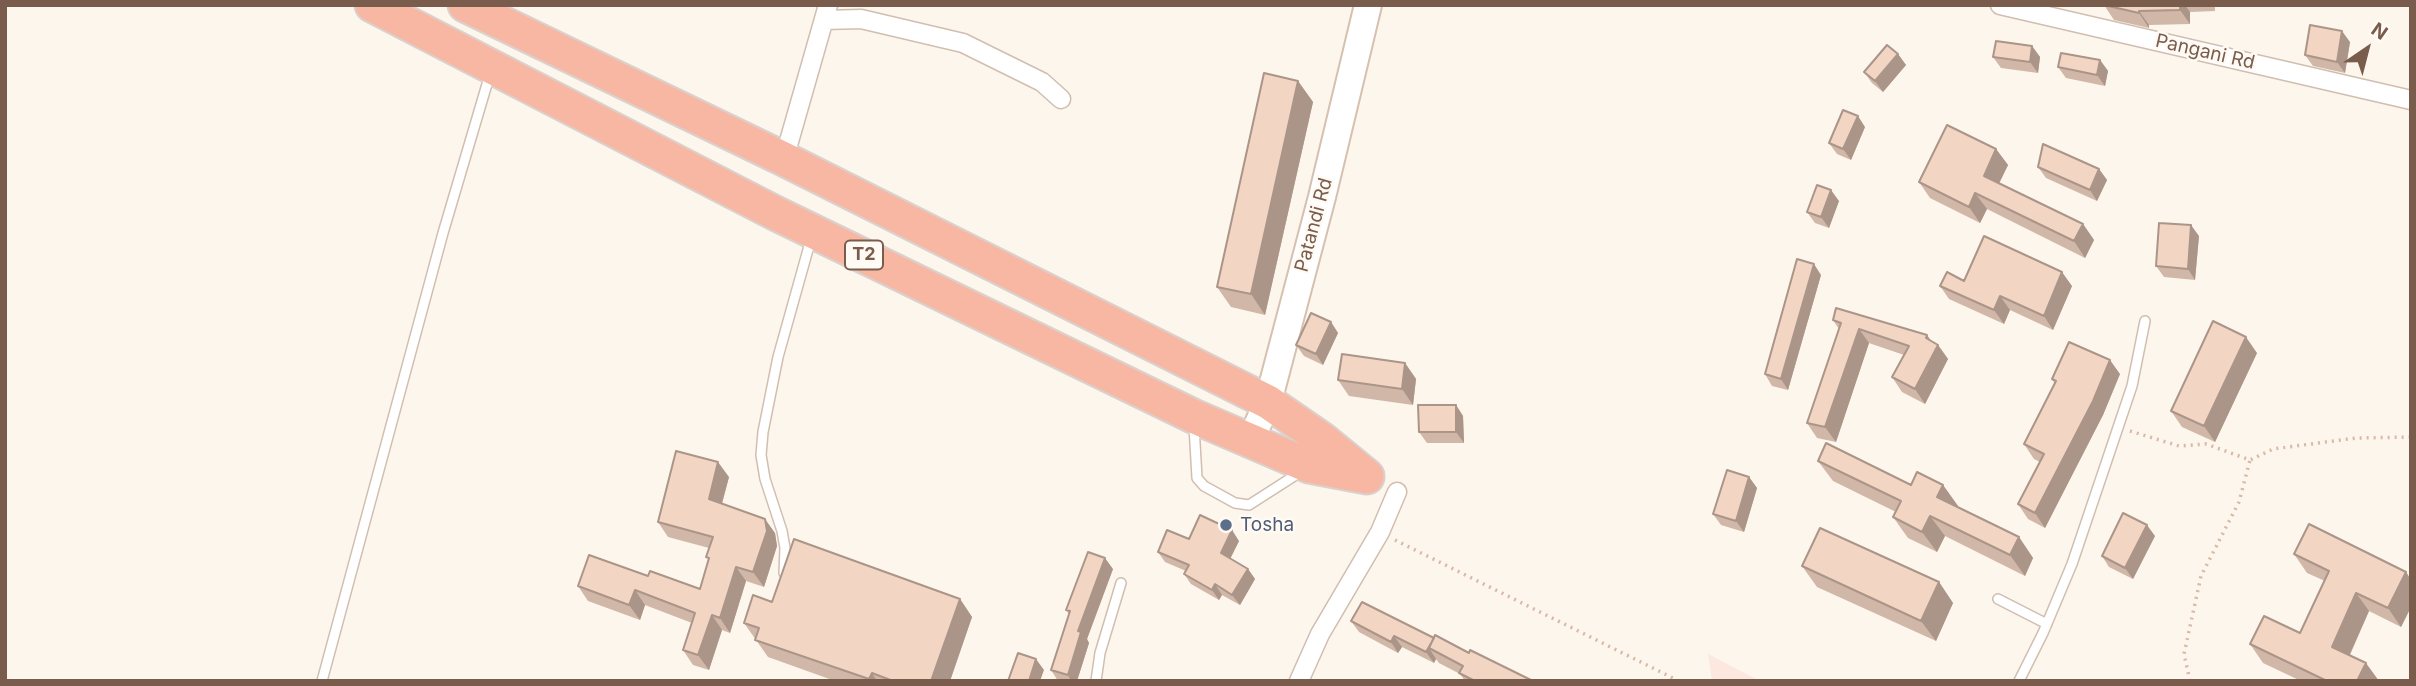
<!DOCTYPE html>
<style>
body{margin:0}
#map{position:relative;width:2416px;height:686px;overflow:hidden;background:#fdf6ec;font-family:Inter,sans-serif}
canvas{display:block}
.frame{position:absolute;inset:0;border:7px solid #7a5c4d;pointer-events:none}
.north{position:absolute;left:2332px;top:14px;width:70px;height:70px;-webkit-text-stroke:5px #fffaf3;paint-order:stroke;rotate:35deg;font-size:19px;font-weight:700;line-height:28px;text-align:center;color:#7a5c4d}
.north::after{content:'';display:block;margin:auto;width:24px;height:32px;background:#7a5c4d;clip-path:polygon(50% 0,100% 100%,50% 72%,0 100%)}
</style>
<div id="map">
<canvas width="2416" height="686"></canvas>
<div class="frame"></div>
<div class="north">N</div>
</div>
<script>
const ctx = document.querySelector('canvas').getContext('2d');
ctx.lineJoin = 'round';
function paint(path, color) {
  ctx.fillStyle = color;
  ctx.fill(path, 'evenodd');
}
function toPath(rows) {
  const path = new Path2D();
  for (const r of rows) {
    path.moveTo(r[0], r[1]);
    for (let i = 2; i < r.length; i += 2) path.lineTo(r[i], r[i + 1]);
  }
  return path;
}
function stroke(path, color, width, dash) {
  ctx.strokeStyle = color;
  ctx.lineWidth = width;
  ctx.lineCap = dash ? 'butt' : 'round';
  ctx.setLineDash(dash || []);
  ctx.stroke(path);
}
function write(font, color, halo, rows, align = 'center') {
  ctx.font = font + ' Inter,sans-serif';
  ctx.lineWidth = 5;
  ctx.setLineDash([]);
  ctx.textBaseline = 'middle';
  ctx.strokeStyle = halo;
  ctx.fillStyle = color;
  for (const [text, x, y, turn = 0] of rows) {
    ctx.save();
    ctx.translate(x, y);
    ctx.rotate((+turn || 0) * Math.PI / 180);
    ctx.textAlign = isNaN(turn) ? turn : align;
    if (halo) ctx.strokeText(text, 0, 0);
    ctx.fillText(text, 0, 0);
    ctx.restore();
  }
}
const commercial = toPath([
 [1708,654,1760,681,1712,681]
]);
const path = toPath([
 [2130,431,2179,446,2206,444,2250,460,2273,449,2356,438,2411,437],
 [1395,540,1679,681],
 [2190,681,2184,654,2201,576,2239,502,2250,460]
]);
const lane = toPath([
 [1194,426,1197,478,1204,486,1235,503,1249,505,1302,471],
 [784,573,785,548,782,531,765,479,761,455,763,432,778,357,811,239],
 [1998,599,2047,624],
 [322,681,443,233,490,74],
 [1096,681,1100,653,1121,583],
 [2019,681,2043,633,2072,564,2132,386,2145,321]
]);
const street = toPath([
 [2000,5,2411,100],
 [824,20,861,19,963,43,1042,82,1061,99],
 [784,159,828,5],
 [1299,681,1320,634,1380,532,1397,492]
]);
const secondary = toPath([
 [1250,441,1268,402,1322,197,1368,5]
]);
const highway = toPath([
 [372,5,775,213,1193,416,1309,466,1367,477],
 [465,5,784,159,1268,402,1323,440,1367,476]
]);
const wall = toPath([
 [2104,5,2215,5,2215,11,2190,12,2190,24,2149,25,2149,28,2114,20],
 [2350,42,2345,73,2313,66,2305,55],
 [2032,46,2040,57,2038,73,2001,68,1993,57],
 [1898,54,1906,65,1883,92,1872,83,1864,72],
 [2100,60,2108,71,2105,86,2066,78,2058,67],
 [1298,81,1313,102,1265,315,1231,307,1217,287],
 [1865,127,1851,160,1837,154,1829,143],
 [1996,149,2008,165,1999,183,2083,224,2094,240,2085,258,1987,209,1980,223,1930,198,1919,182],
 [2038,167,2099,169,2107,180,2097,201,2046,178],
 [1839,201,1829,228,1815,223,1807,212],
 [2199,236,2195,280,2164,277,2156,266],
 [1821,275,1788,390,1772,386,1765,374],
 [1964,281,2072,286,2053,330,2010,310,2004,324,1949,299,1940,286],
 [1833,320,1932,341,1938,345,1948,359,1925,404,1902,392,1892,377,1904,355,1869,343,1836,442,1817,438,1807,423,1839,329],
 [1331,322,1338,333,1323,365,1304,356,1296,345],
 [2257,353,2215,442,2182,427,2171,411],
 [1405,363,1416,379,1413,405,1349,396,1338,380],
 [2120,374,2103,415,2045,528,2028,519,2018,504,2040,462,2034,459,2024,444,2055,384,2052,379],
 [1456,405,1463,416,1464,443,1427,443,1419,432],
 [1818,461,1911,485,1943,485,1958,506,1957,507,2019,537,2033,558,2025,576,1945,536,1937,552,1908,538,1893,517,1896,512,1833,481],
 [729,477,722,504,775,533,777,546,764,587,746,581,730,633,722,630,709,670,693,665,683,650,692,623,645,605,640,620,588,601,578,586,648,576,700,589,709,560,706,557,709,548,668,537,658,522],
 [1749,477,1757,488,1744,532,1721,525,1713,514],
 [2155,536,2133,579,2109,567,2102,556],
 [1189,539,1239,541,1230,559,1248,569,1255,579,1240,605,1222,595,1219,600,1191,584,1184,574,1186,571,1165,562,1158,552],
 [2294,554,2406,572,2411,580,2411,607,2401,627,2369,611,2350,655,2379,681,2301,681,2263,663,2250,644,2300,633,2325,581,2307,573],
 [1802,566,1939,582,1953,603,1936,641,1817,587],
 [1113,569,1087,639,1089,643,1077,681,1058,681,1051,670,1069,614,1066,610],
 [960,599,972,617,950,681,835,681,768,657,744,623,772,602],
 [1351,621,1434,638,1533,681,1465,681,1460,674,1439,663,1436,659,1434,663,1402,647,1398,653,1359,632]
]);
const shadedWall = toPath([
 [2180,5,2185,5,2190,12,2190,24,2180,10],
 [2139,11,2149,25,2149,28,2139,13],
 [2342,31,2350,42,2345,73,2337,62],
 [2032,46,2040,57,2038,73,2030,62],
 [1898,54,1906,65,1883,92,1875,81],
 [2100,60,2108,71,2105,86,2097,75],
 [1298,81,1313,102,1265,315,1251,294],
 [1858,116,1865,127,1851,160,1843,149],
 [1996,149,2008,165,1995,192,1984,176],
 [2099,169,2107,180,2097,201,2090,190],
 [1831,190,1839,201,1829,228,1821,217],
 [1975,193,1987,209,1980,223,1969,207],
 [2083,224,2094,240,2085,258,2074,241],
 [2191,225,2199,236,2195,280,2188,269],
 [1814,264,1821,275,1788,390,1781,379],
 [2062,272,2072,286,2053,330,2044,316],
 [2000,296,2010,310,2004,324,1994,310],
 [1331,322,1338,333,1323,365,1316,354],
 [1859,329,1869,343,1836,442,1825,427],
 [1927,335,1936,348,1938,345,1948,359,1925,404,1915,389],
 [2246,337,2257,353,2215,442,2204,426],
 [2110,360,2120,374,2103,415,2045,528,2035,513],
 [1405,363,1416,379,1413,405,1402,389],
 [1456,405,1463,416,1464,443,1456,432],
 [718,462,729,477,719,514,709,499],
 [1749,477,1757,488,1744,532,1736,521],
 [1943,485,1958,506,1952,518,1937,497],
 [1930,516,1945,536,1937,552,1922,532],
 [765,519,775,533,777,546,764,587,753,572],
 [2147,525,2155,536,2133,579,2125,568],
 [1232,530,1239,541,1228,563,1221,553],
 [2019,537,2033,558,2025,576,2010,555],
 [1105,558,1113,569,1087,639,1089,643,1077,681,1071,681,1068,675,1078,631],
 [736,567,746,581,730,633,720,618],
 [1248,569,1255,579,1240,605,1232,595],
 [2406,572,2411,580,2411,607,2401,627,2388,608],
 [1939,582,1953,603,1936,641,1921,621],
 [1215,584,1222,595,1219,600,1212,590],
 [635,590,645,605,640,620,629,605],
 [2356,593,2369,611,2345,665,2332,647],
 [960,599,972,617,950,681,931,681],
 [712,615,722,630,709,670,698,655],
 [1394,636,1402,647,1398,653,1391,642],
 [1434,638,1429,648,1436,659,1434,663,1426,652],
 [1036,659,1044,670,1040,681,1029,681],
 [2366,663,2379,681,2357,681],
 [872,673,877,681,870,681,869,679]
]);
const building = toPath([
 [2104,5,2180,5,2180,10,2139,11,2139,13,2104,5],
 [2310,25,2342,31,2337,62,2305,55,2310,25],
 [1996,41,2032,46,2030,62,1993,57,1996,41],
 [1887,45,1898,54,1875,81,1864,72,1887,45],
 [2061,53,2100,60,2097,75,2058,67,2061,53],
 [1264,73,1298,81,1251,294,1217,287,1264,73],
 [1843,110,1858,116,1843,149,1829,143,1843,110],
 [1947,125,1996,149,1984,176,2083,224,2074,241,1975,193,1969,207,1919,182,1947,125],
 [2043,144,2099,169,2090,190,2038,167,2043,144],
 [1817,185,1831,190,1821,217,1807,212,1817,185],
 [2159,223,2191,225,2188,269,2156,266,2159,223],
 [1984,236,2062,272,2044,316,2000,296,1994,310,1940,286,1947,272,1964,281,1984,236],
 [1797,259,1814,264,1781,379,1765,374,1797,259],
 [1836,308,1927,335,1926,338,1938,345,1915,389,1892,377,1909,346,1859,329,1825,427,1807,423,1841,323,1833,320,1836,308],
 [1311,313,1331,322,1316,354,1296,345,1311,313],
 [2213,321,2246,337,2204,426,2171,411,2213,321],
 [2069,342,2110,360,2093,401,2035,513,2018,504,2044,454,2024,444,2056,381,2052,379,2069,342],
 [1342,354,1405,363,1402,389,1338,380,1342,354],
 [1418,405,1456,405,1456,432,1419,432,1418,405],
 [1826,443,1911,485,1917,472,1943,485,1937,497,2019,537,2010,555,1930,516,1922,532,1893,517,1901,501,1818,461,1826,443],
 [676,451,718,462,709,499,765,519,767,531,753,572,736,567,720,618,712,615,698,655,683,650,695,613,635,590,629,605,578,586,589,555,648,576,650,571,700,589,709,558,706,557,713,537,658,522,676,451],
 [1727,470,1749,477,1736,521,1713,514,1727,470],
 [2123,513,2147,525,2125,568,2102,556,2123,513],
 [1200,515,1232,530,1221,553,1248,569,1232,595,1215,584,1212,590,1184,574,1189,565,1158,552,1167,530,1189,539,1200,515],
 [2309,524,2406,572,2388,608,2356,593,2332,647,2366,663,2357,681,2327,681,2250,644,2264,616,2300,633,2329,571,2294,554,2309,524],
 [1820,528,1939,582,1921,621,1802,566,1820,528],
 [794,539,960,599,931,681,893,681,872,673,869,679,755,640,759,628,744,623,753,595,772,602,794,539],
 [1088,552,1105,558,1078,631,1081,632,1068,675,1051,670,1070,611,1066,610,1088,552],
 [1362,602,1434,638,1426,652,1394,636,1391,642,1351,621,1362,602],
 [1435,635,1469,653,1470,650,1533,681,1475,681,1459,673,1463,666,1429,648,1435,635],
 [1018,653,1036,659,1029,681,1008,681,1018,653]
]);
const markers = [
 [1226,525,7,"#5c6f8a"]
];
const shields = [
 [864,255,38]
];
const shieldNames = [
 ["T2",864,255]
];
const streetNames = [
 ["Pangani Rd",2205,52,13],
 ["Patandi Rd",1314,225,-75]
];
const serviceNames = [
 ["Tosha",1240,525]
];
paint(commercial, '#fde8e0');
stroke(lane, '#d1beb0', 12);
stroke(street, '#d1beb0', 21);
stroke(secondary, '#d6c0b0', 30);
stroke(highway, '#dad1cd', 37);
stroke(path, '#d9b8a5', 3.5, [2, 5]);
stroke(lane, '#fff', 9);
stroke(street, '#fff', 18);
stroke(secondary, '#fff', 26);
stroke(highway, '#f7b7a3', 33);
paint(wall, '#d1b7a8');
paint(shadedWall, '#aa9588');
paint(building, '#f3d5c3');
stroke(building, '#aa9588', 2);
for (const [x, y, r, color] of markers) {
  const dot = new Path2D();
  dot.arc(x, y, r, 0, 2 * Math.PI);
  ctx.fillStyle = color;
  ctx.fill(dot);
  stroke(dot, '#fffaf3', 2.5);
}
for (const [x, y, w] of shields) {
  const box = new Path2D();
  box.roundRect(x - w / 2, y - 14.5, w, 29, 5);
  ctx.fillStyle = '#fffaf3';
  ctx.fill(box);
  stroke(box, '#7a5c4d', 2);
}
write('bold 18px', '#7a5c4d', null, shieldNames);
write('19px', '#7a5c4d', '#fffaf3', streetNames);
write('19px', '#4e5e75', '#fffaf3', serviceNames, 'left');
</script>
